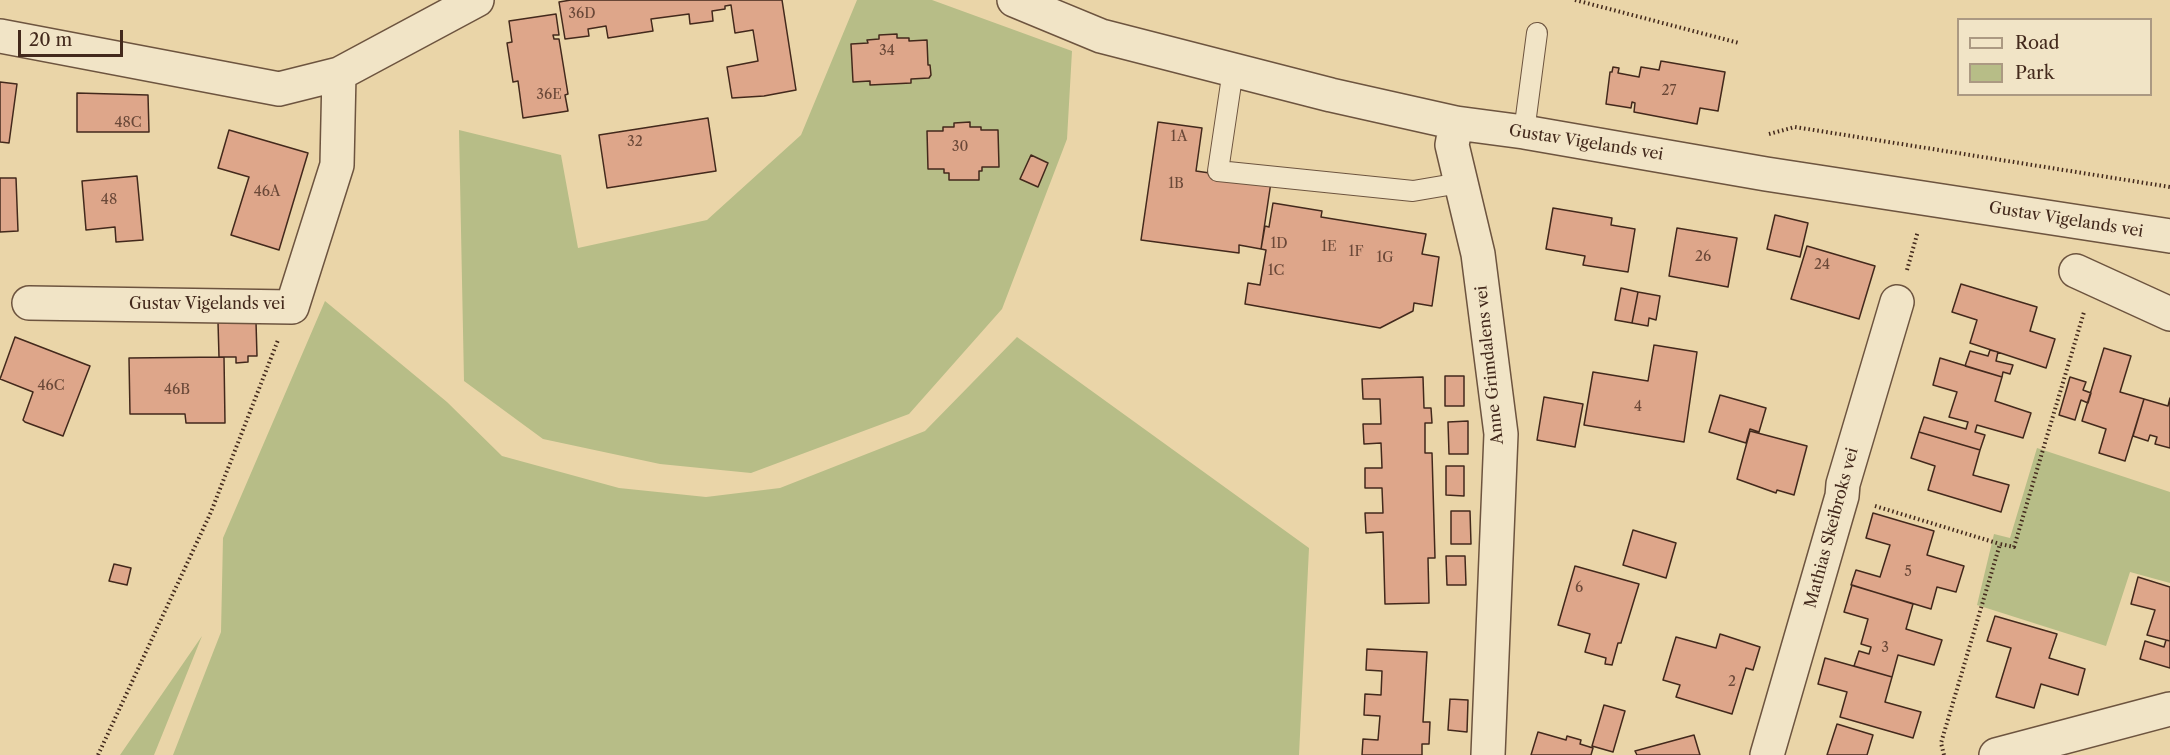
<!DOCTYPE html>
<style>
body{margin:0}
#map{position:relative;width:2170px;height:755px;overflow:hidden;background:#ead5a8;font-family:"Libre Caslon Text",serif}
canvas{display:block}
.legend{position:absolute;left:1957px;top:18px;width:195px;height:78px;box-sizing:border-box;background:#f1e4c6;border:2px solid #ab9982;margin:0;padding:8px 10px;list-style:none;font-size:18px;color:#43291c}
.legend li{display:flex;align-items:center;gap:12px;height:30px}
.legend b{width:30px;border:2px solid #ab9982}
.scale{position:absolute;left:18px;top:30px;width:105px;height:27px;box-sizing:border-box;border:3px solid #43291c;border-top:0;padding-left:8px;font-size:18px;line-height:21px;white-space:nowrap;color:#43291c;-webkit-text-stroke:4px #f1e4c6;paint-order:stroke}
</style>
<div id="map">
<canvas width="2170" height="755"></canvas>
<ul class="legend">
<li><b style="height:8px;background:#f1e4c6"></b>Road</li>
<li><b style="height:16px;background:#b7bd87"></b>Park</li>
</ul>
<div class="scale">20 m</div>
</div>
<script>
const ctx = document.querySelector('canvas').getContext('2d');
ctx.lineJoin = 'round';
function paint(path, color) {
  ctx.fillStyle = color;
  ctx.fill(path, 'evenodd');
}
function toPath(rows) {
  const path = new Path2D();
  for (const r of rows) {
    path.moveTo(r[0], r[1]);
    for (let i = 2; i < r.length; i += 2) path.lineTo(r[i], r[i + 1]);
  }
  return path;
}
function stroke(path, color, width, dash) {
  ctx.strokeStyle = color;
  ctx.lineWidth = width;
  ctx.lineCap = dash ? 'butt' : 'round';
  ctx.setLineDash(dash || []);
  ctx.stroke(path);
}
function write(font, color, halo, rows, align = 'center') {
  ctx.font = font + ' "Libre Caslon Text",serif';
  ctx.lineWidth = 5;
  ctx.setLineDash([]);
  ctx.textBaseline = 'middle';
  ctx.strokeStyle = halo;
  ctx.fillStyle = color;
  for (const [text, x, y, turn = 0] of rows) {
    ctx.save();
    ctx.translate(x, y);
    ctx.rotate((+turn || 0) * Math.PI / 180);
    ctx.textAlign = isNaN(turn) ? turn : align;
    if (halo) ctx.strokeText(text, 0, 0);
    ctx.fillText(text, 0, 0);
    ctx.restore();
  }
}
const green = toPath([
 [857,0,932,0,1072,51,1067,139,1002,309,909,414,751,473,660,464,543,439,464,381,459,130,561,155,578,248,707,220,801,135],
 [325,301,447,402,502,456,619,488,706,497,780,488,925,431,1017,337,1309,548,1299,755,173,755,221,632,223,538],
 [2037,448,2170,492,2170,583,2130,572,2106,646,1977,605,1994,534,2010,538],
 [202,636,154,755,120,755]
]);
const building = toPath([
 [571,0,782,0,796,90,764,96,732,98,727,67,758,61,753,30,735,33,731,5,725,6,725,9,712,11,713,21,690,24,689,14,651,19,653,31,608,38,606,26,588,29,589,36,565,39,559,2,571,0],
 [556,14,559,35,553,35,554,39,559,39,568,94,565,95,568,111,523,118,518,81,513,82,507,43,512,42,509,21,556,14],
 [897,34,897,38,909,38,909,41,927,40,928,65,930,65,931,75,929,78,911,79,911,83,870,85,870,81,853,82,851,44,868,43,867,40,879,39,879,35,897,34],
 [1661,61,1725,72,1718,111,1700,108,1697,124,1634,112,1635,103,1632,102,1631,108,1606,104,1610,72,1612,72,1613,67,1619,68,1618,73,1639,77,1641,67,1659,70,1661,61],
 [0,82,17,84,9,143,0,142,0,82],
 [77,93,148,95,149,132,77,132,77,93],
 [708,118,716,171,607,188,599,135,708,118],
 [970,122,970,127,981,127,981,130,998,130,999,167,982,167,982,171,979,171,979,180,949,180,949,173,944,173,944,169,928,169,927,131,943,131,943,127,954,127,954,123,970,122],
 [1158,122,1202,128,1196,171,1271,182,1261,249,1239,245,1239,253,1141,240,1158,122],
 [229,130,308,153,279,250,231,235,249,177,218,168,229,130],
 [1031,155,1048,163,1038,187,1020,179,1031,155],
 [137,176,143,240,116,242,115,227,86,230,82,181,137,176],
 [0,178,16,178,18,231,0,232,0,178],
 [1273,203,1322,211,1321,217,1426,234,1422,254,1439,257,1432,306,1414,303,1413,311,1380,328,1245,304,1248,283,1260,285,1266,250,1261,249,1265,226,1269,227,1273,203],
 [1553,208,1612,218,1611,225,1635,229,1628,272,1583,265,1585,256,1546,249,1553,208],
 [1775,215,1808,223,1800,257,1767,249,1775,215],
 [1677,228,1737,238,1728,287,1669,276,1677,228],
 [1807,246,1875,266,1859,319,1791,299,1807,246],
 [1961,284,2037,307,2030,331,2055,339,2046,368,1970,343,1977,320,1952,312,1961,284],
 [1621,288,1638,292,1632,323,1615,320,1621,288],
 [1638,292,1660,296,1656,320,1649,318,1648,326,1632,323,1638,292],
 [218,322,256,322,257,356,248,356,248,362,236,363,236,357,219,357,218,322],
 [15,337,90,366,63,436,25,422,23,420,33,392,0,379,15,337],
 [1654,345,1697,352,1684,442,1584,425,1593,372,1648,381,1654,345],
 [2104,348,2131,356,2120,392,2144,399,2125,461,2099,453,2106,429,2082,421,2104,348],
 [1990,350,1998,352,1996,361,2013,365,2010,374,2003,372,2002,377,1965,366,1970,351,1988,356,1990,350],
 [224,357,225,423,186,423,185,414,130,414,129,358,224,357],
 [1940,358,2002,377,1995,401,2031,413,2023,438,1977,425,1975,432,1985,435,1980,450,1919,432,1924,417,1966,429,1968,422,1949,417,1957,392,1933,385,1940,358],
 [1445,376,1464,376,1464,406,1445,406,1445,376],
 [1423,377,1424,408,1431,408,1432,423,1425,423,1425,453,1432,453,1435,558,1428,558,1429,603,1385,604,1383,532,1366,533,1365,513,1383,513,1382,488,1365,488,1365,468,1382,468,1381,443,1364,444,1363,424,1381,424,1380,399,1363,399,1362,379,1423,377],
 [2070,377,2086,382,2083,390,2091,393,2088,403,2081,400,2075,420,2059,415,2070,377],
 [1720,395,1766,408,1759,432,1750,429,1746,443,1709,432,1720,395],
 [1544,397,1583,404,1575,447,1537,440,1544,397],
 [2170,398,2170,448,2155,444,2157,437,2150,435,2148,441,2133,436,2144,399,2168,406,2170,398],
 [1468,421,1468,454,1449,454,1448,422,1468,421],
 [1750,431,1807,446,1794,495,1777,490,1776,493,1737,479,1750,431],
 [1919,432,1980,450,1973,475,2009,485,2001,512,1928,490,1935,466,1911,458,1919,432],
 [1446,466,1464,466,1464,496,1446,495,1446,466],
 [1451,511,1470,511,1471,544,1451,544,1451,511],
 [1873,513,1934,531,1927,555,1964,566,1956,592,1937,587,1931,609,1851,585,1856,570,1880,577,1890,545,1866,538,1873,513],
 [1633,530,1676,543,1666,578,1623,565,1633,530],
 [1446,556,1465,556,1466,585,1447,585,1446,556],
 [114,564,131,568,127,585,109,581,114,564],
 [1575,566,1639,584,1621,643,1618,643,1612,665,1605,664,1606,658,1585,652,1590,634,1558,625,1575,566],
 [2138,577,2170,587,2170,641,2147,635,2155,610,2131,604,2138,577],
 [1852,585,1913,604,1906,629,1942,640,1934,665,1898,655,1892,677,1854,666,1859,651,1869,654,1871,647,1861,644,1868,619,1844,612,1852,585],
 [1995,616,2057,634,2049,658,2085,669,2078,695,2041,684,2034,708,1996,697,2011,648,1987,641,1995,616],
 [1720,634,1760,647,1753,670,1746,668,1732,714,1676,697,1680,685,1663,680,1676,637,1716,648,1720,634],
 [2166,640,2170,641,2170,668,2140,659,2145,641,2164,647,2166,640],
 [1367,649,1427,652,1423,722,1430,722,1429,744,1422,744,1422,755,1362,755,1363,739,1378,740,1380,716,1364,715,1365,694,1381,695,1382,671,1366,670,1367,649],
 [1825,658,1892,677,1885,702,1921,712,1913,738,1840,717,1847,692,1818,684,1825,658],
 [1450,699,1468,700,1467,732,1448,730,1450,699],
 [1604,705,1625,711,1613,752,1592,746,1604,705],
 [1837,724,1873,735,1867,755,1827,755,1837,724],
 [1538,732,1566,740,1567,736,1581,740,1580,744,1593,748,1591,755,1531,755,1538,732],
 [1694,735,1700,755,1637,755,1635,751,1694,735]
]);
const path = toPath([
 [1575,0,1739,43],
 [1769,134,1795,127,2170,187],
 [1907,270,1918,231],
 [1875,506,2000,544],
 [98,755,211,512,278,340],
 [1944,755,1941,743,2000,544,2014,547,2084,312]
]);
const lane = toPath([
 [1233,70,1218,171,1413,191,1460,183],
 [1524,132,1537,33]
]);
const street = toPath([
 [1014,0,1101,36,1331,95,1456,123,1524,132,1766,174,2170,236],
 [0,36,279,89,339,74,477,0],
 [1456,123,1452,145,1478,254,1501,434,1488,755],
 [2076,271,2170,314],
 [29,303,292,307,337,165,339,74],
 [1767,755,1842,496,1843,484,1897,302],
 [1996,755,2170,709]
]);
const numberNames = [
 ["36D",582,14],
 ["34",887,51],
 ["27",1669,91],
 ["36E",549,95],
 ["48C",128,123],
 ["1A",1179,137],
 ["32",635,142],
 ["30",960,147],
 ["1B",1176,184],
 ["46A",267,192],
 ["48",109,200],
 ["1D",1279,244],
 ["1E",1329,247],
 ["1F",1356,252],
 ["26",1703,257],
 ["1G",1385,258],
 ["24",1822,265],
 ["1C",1276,271],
 ["46C",51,386],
 ["46B",177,390],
 ["4",1638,407],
 ["5",1908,572],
 ["6",1579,588],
 ["3",1885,648],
 ["2",1732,682]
];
const streetNames = [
 ["Gustav Vigelands vei",1586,143,9],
 ["Gustav Vigelands vei",2066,220,9],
 ["Gustav Vigelands vei",207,304],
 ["Anne Grimdalens vei",1490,365,-96],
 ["Mathias Skeibroks vei",1832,528,-75]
];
paint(green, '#b7bd87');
paint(building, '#dea68a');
stroke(building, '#43291c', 1.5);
stroke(lane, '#6d543f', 22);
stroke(street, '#6d543f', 36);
stroke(path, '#43291c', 4, [1.5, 3]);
stroke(lane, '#f1e4c6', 20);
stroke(street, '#f1e4c6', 33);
write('14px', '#6a4838', null, numberNames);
write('16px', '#43291c', '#f1e4c6', streetNames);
</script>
